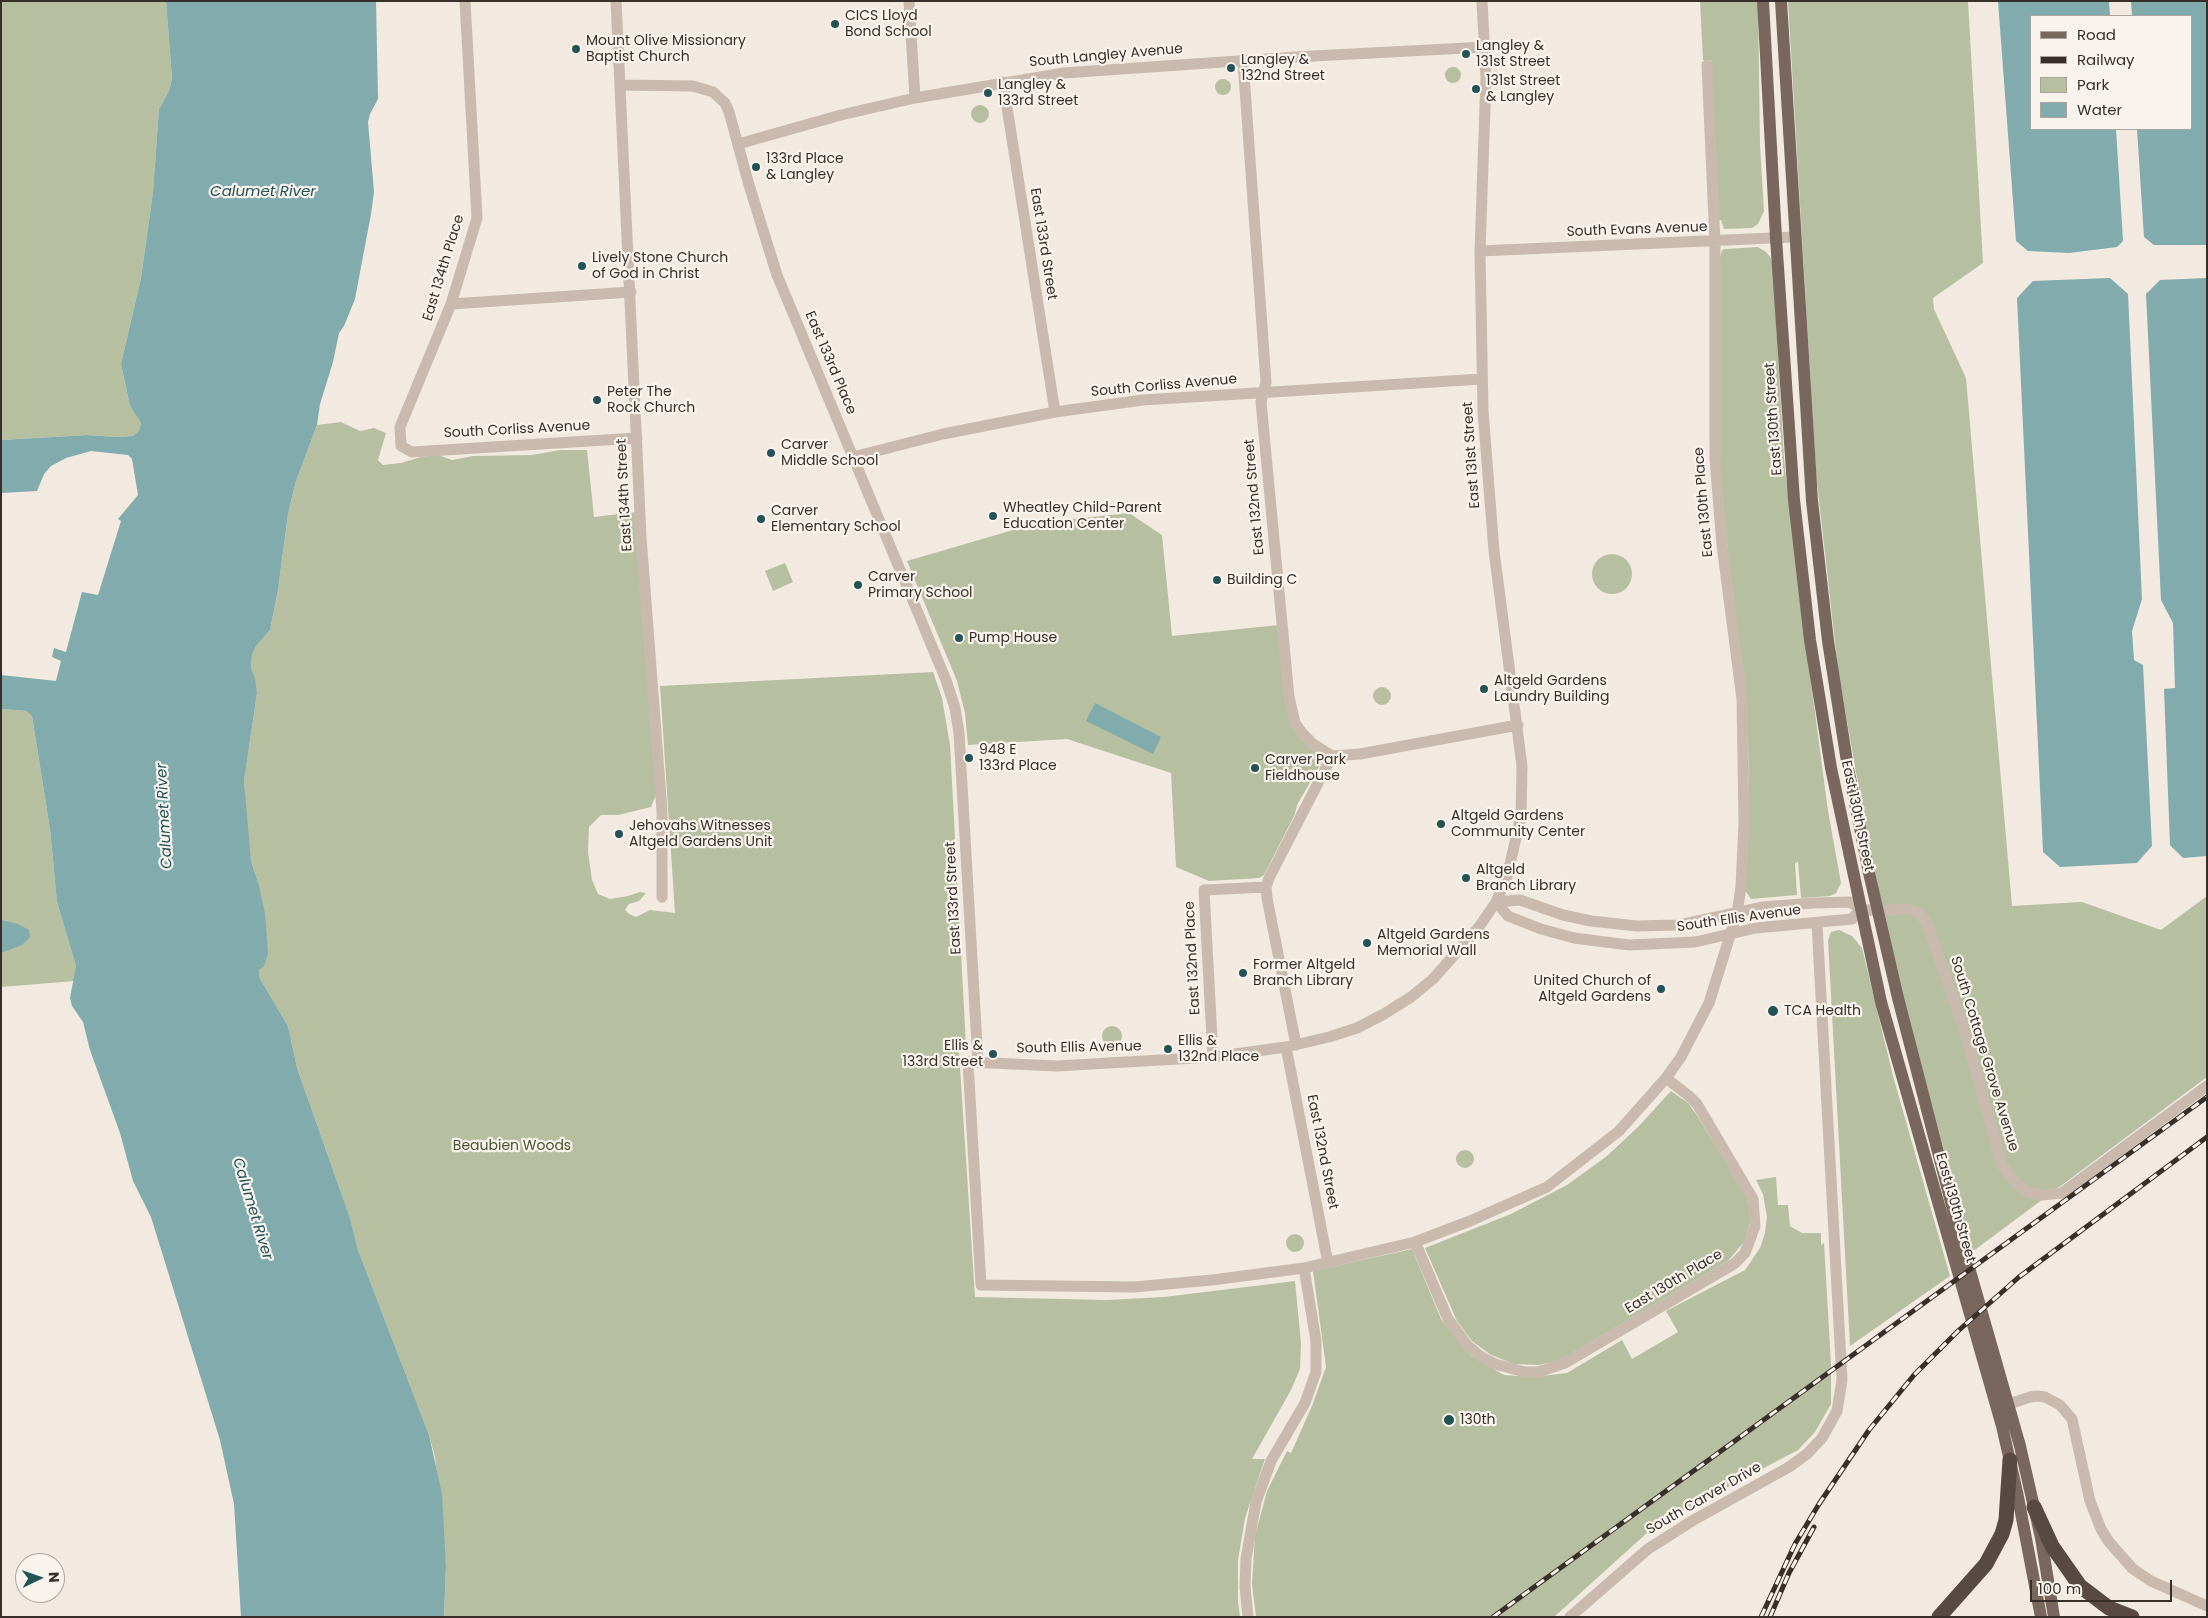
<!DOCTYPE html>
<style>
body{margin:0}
#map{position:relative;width:2208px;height:1618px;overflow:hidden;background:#f2e9e0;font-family:Poppins,sans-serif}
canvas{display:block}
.frame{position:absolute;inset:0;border:2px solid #382f2b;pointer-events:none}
.legend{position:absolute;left:2030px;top:15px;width:162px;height:115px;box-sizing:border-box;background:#f9f3ed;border:1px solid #aca59f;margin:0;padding:6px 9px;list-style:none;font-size:15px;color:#382f2b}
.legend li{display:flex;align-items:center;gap:10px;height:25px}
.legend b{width:25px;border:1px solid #aca59f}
.north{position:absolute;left:15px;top:1553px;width:50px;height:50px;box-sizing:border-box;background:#f9f3ed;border:1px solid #aca59f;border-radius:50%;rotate:87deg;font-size:14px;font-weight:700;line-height:20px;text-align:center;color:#382f2b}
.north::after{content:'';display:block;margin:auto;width:18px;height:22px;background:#235357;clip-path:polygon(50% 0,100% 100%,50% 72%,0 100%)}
.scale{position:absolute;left:2030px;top:1580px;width:142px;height:22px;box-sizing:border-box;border:2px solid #382f2b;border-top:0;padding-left:6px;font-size:15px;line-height:18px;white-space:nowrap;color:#382f2b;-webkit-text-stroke:4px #f9f3ed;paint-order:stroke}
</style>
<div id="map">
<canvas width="2208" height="1618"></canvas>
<div class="frame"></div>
<ul class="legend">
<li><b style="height:6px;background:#79665d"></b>Road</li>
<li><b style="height:6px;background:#382f2b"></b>Railway</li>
<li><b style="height:14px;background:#b6c0a1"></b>Park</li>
<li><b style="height:14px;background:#81abad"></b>Water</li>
</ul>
<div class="north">N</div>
<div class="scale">100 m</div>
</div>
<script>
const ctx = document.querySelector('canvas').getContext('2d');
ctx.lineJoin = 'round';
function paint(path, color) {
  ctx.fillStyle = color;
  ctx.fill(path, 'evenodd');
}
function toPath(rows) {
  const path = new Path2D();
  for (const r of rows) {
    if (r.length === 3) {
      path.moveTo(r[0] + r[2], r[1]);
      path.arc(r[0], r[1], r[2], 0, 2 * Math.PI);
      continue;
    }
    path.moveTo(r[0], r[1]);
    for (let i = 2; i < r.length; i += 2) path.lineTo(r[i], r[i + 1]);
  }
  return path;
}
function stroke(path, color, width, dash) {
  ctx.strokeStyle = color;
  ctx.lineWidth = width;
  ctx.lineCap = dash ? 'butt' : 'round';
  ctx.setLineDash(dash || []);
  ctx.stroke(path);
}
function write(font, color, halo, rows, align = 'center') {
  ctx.font = font + ' Poppins,sans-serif';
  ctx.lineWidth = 4.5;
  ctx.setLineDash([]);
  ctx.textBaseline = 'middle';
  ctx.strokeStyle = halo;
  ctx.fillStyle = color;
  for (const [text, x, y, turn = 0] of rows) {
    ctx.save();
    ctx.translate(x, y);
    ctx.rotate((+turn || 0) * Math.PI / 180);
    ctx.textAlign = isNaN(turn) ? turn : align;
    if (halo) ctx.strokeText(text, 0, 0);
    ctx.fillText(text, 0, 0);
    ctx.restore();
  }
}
const green = toPath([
 [1,1,166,1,172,78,169,91,159,109,153,192,141,278,121,364,130,406,141,423,139,432,133,436,116,437,87,435,1,440],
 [1700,1,1758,1,1760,145,1764,211,1758,224,1752,228,1724,229,1721,220,1719,220,1711,60,1703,60],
 [1788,1,1968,1,1983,263,1933,298,1934,309,1966,378,2012,906,2082,902,2161,930,2207,896,2207,1077,1972,1252,1891,956,1862,807,1838,669,1816,474],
 [1453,75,8],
 [1223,87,8],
 [980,114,9],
 [1758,247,1766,252,1771,258,1773,267,1784,459,1797,576,1828,811,1841,883,1836,893,1830,896,1801,898,1798,862,1795,863,1797,895,1751,899,1745,890,1749,795,1748,739,1720,476,1720,258,1722,250,1725,249],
 [341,422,360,431,374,428,386,433,378,460,383,465,401,463,421,457,438,455,452,460,473,456,532,455,560,450,587,450,594,517,636,512,656,795,651,807,618,815,601,815,589,827,588,852,592,880,598,894,610,899,628,896,640,892,646,893,639,901,629,904,625,910,629,914,636,917,650,910,675,913,660,686,933,672,942,698,950,745,966,1046,964,1050,959,1052,975,1297,1107,1300,1164,1297,1295,1281,1301,1343,1300,1369,1291,1390,1252,1459,1265,1459,1245,1518,1238,1560,1238,1602,1240,1617,444,1617,446,1567,435,1457,429,1435,358,1250,350,1218,297,1068,288,1026,259,977,258,882,251,861,248,842,244,781,257,693,251,669,252,655,256,646,270,630,278,590,288,514,296,481,317,425],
 [1129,513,1162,535,1172,636,1279,625,1289,714,1323,755,1323,760,1297,805,1295,814,1264,875,1259,878,1209,881,1176,867,1171,773,1067,739,968,745,965,713,957,681,907,561,1037,523],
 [1612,574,20],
 [785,563,793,582,773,591,765,571],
 [1382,696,9],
 [1,709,28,711,32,716,50,829,57,902,76,966,75,981,1,987],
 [1839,930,1852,936,1862,948,1893,1076,1950,1276,1850,1346,1828,940,1831,932],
 [1112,1036,10],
 [1671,1091,1688,1103,1696,1114,1747,1197,1751,1219,1744,1242,1728,1261,1560,1360,1539,1365,1514,1364,1491,1355,1472,1341,1457,1321,1425,1248,1511,1214,1567,1185,1607,1156,1639,1126],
 [1465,1159,9],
 [1776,1177,1778,1205,1788,1205,1790,1226,1802,1233,1821,1233,1821,1245,1824,1243,1831,1364,1831,1404,1815,1432,1798,1450,1690,1507,1648,1532,1554,1617,1256,1617,1252,1584,1255,1536,1267,1491,1287,1451,1291,1453,1312,1406,1326,1367,1313,1271,1412,1249,1441,1319,1471,1356,1504,1375,1533,1377,1567,1373,1622,1340,1632,1359,1678,1332,1666,1311,1745,1270,1760,1248,1765,1233,1767,1217,1763,1194,1756,1180],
 [1295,1243,9]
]);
const water = toPath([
 [166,1,376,1,378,99,370,114,368,122,374,192,371,214,355,299,344,326,339,333,333,362,320,404,317,425,296,481,288,514,278,590,270,630,256,646,252,655,251,669,255,678,257,693,244,781,251,861,258,882,265,913,268,954,264,966,259,970,259,977,288,1026,297,1068,350,1218,358,1250,429,1435,442,1494,446,1567,444,1617,241,1617,234,1504,220,1440,151,1217,133,1181,120,1133,90,1050,83,1022,72,1006,70,998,76,966,57,902,50,829,32,716,27,711,1,709,1,675,56,681,61,661,52,657,54,648,66,652,82,592,98,595,121,521,118,519,138,495,132,459,128,455,91,451,66,458,51,466,44,474,37,491,1,493,1,440,87,435,116,437,133,436,139,431,141,423,130,406,121,364,141,278,153,192,159,109,169,91,172,78],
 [1998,1,2109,1,2110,16,2032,16,2032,129,2116,129,2123,241,2117,247,2069,253,2028,251,2016,241],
 [2131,1,2207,1,2207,245,2154,245,2144,237,2137,129,2192,129,2192,16,2132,16],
 [2110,278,2128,294,2142,599,2132,631,2134,660,2143,665,2152,846,2137,863,2060,867,2043,852,2017,298,2033,281],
 [2207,278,2207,856,2183,858,2170,845,2164,689,2175,688,2173,623,2161,600,2146,294,2160,280],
 [1095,703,1161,737,1153,754,1086,721],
 [1,920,18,924,29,930,30,937,22,945,1,953]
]);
const minor = toPath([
 [465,1,477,218,451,304,400,427,401,446,412,452,637,438],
 [616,1,641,537,662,811,662,897],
 [909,1,915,98],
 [1482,1,1486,78,1480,251,1483,411,1494,551,1522,766,1521,816,1507,877,1496,902,1479,927,1433,979,1411,997,1384,1014,1357,1028,1329,1037,1286,1047,1213,1057,1057,1066,968,1062,981,1285,1134,1287,1212,1280,1304,1268,1415,1242,1470,1221,1547,1187,1619,1131,1666,1078,1681,1057,1709,1003,1737,913,1741,887,1744,822,1742,699,1722,545,1715,459,1715,242,1707,65],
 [1243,61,1266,382,1261,402,1289,697,1295,723,1302,733,1313,744,1332,756,1269,878,1266,887,1267,898,1296,1045],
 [1003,82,1055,412],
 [620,85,693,86,713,92,725,103,729,112,749,185,777,275,946,680,955,708,959,733,978,1062],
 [738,144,841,115,915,98,1064,73,1295,57,1485,47],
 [1480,251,1794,237],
 [451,304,631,292],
 [853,457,943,434,1055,412,1143,400,1482,379],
 [1332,756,1360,754,1518,725],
 [1496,902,1520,900,1563,915,1591,921,1637,926,1679,925,1763,907,1813,903,1850,902,1861,909,1878,911,1906,909,1917,912,1926,921,1932,937,1965,1033,2002,1165,2010,1176,2023,1190,2031,1193,2042,1195,2062,1193,2207,1086],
 [1496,902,1508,916,1541,929,1574,938,1629,945,1695,942,1756,928,1852,919,1861,909],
 [1286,1047,1328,1263],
 [1213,1057,1204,890,1266,887],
 [1415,1242,1448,1319,1468,1346,1480,1356,1495,1364,1525,1372,1538,1372,1565,1363,1734,1264,1745,1253,1755,1226,1753,1199,1697,1104,1689,1096,1666,1078],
 [2000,1407,2030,1397,2037,1396,2045,1397,2060,1405,2072,1419,2090,1501,2101,1529,2109,1542,2133,1569,2151,1581,2207,1606],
 [1248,1617,1245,1587,1246,1559,1256,1502,1271,1461,1305,1403,1316,1372,1316,1341,1304,1268],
 [1570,1617,1648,1549,1692,1521,1789,1467,1807,1454,1822,1438,1837,1411,1842,1380,1817,923]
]);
const major = toPath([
 [1763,1,1776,238,1794,500,1810,640,1831,768,1881,1002,2002,1426,2017,1492,2041,1617],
 [1781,1,1812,501,1828,641,1848,768,1869,873,1898,998,1958,1229,2020,1446,2041,1538,2054,1617]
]);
const highway = toPath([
 [2034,1507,2052,1546,2080,1586,2109,1608,2132,1617],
 [1939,1617,1986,1564,2002,1534,2006,1520,2010,1460]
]);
const rail = toPath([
 [1493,1617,2207,1097],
 [1761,1617,1795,1544,1819,1504,1869,1430,1914,1375,1958,1331,2019,1277,2207,1137],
 [1770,1617,1789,1573,1814,1527]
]);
const markers = [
 [835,24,5,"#235357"],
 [576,49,5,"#235357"],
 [1466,54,5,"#235357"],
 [1231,68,5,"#235357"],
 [1476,89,5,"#235357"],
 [988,93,5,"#235357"],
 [756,167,5,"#235357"],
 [582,266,5,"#235357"],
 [597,400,5,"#235357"],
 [771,453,5,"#235357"],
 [993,516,5,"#235357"],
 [761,519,5,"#235357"],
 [1217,580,5,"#235357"],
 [858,585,5,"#235357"],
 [959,638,5,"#235357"],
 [1484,689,5,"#235357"],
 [969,758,5,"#235357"],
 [1255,768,5,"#235357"],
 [1441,824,5,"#235357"],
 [619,834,5,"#235357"],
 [1466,878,5,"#235357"],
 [1367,943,5,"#235357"],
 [1243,973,5,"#235357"],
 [1661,989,5,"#235357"],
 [1773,1011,6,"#235357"],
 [1168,1049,5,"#235357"],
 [993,1054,5,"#235357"],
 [1449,1420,6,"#235357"]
];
const poiNames = [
 ["CICS Lloyd",845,16],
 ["Bond School",845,32],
 ["Mount Olive Missionary",586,41],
 ["Baptist Church",586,57],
 ["Langley &",1476,46],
 ["131st Street",1476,62],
 ["Langley &",1241,60],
 ["132nd Street",1241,76],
 ["131st Street",1486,81],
 ["& Langley",1486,97],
 ["Langley &",998,85],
 ["133rd Street",998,101],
 ["133rd Place",766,159],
 ["& Langley",766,175],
 ["Lively Stone Church",592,258],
 ["of God in Christ",592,274],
 ["Peter The",607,392],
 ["Rock Church",607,408],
 ["Carver",781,445],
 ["Middle School",781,461],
 ["Wheatley Child-Parent",1003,508],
 ["Education Center",1003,524],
 ["Carver",771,511],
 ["Elementary School",771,527],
 ["Carver",868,577],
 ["Primary School",868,593],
 ["Building C",1227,580],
 ["Pump House",969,638],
 ["Altgeld Gardens",1494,681],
 ["Laundry Building",1494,697],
 ["948 E",979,750],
 ["133rd Place",979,766],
 ["Carver Park",1265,760],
 ["Fieldhouse",1265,776],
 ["Altgeld Gardens",1451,816],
 ["Community Center",1451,832],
 ["Jehovahs Witnesses",629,826],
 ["Altgeld Gardens Unit",629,842],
 ["Altgeld",1476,870],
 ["Branch Library",1476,886],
 ["Altgeld Gardens",1377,935],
 ["Memorial Wall",1377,951],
 ["Former Altgeld",1253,965],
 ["Branch Library",1253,981],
 ["United Church of",1651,981,"right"],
 ["Altgeld Gardens",1651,997,"right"],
 ["TCA Health",1784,1011],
 ["Ellis &",1178,1041],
 ["132nd Place",1178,1057],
 ["Ellis &",983,1046,"right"],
 ["133rd Street",983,1062,"right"],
 ["130th",1460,1420]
];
const streetNames = [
 ["South Langley Avenue",1106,56,-5],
 ["South Evans Avenue",1637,230,-2],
 ["East 133rd Street",1043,244,81],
 ["East 134th Place",444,268,-73],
 ["East 133rd Place",830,363,67],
 ["South Corliss Avenue",1164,386,-5],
 ["East 130th Street",1774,419,-94],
 ["South Corliss Avenue",517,430,-3],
 ["East 131st Street",1472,455,-94],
 ["East 134th Street",625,495,-93],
 ["East 132nd Street",1255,497,-95],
 ["East 130th Place",1704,502,-95],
 ["East 130th Street",1857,816,78],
 ["East 133rd Street",954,898,-93],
 ["South Ellis Avenue",1739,919,-8],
 ["East 132nd Place",1193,958,-93],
 ["South Ellis Avenue",1079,1048,-1],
 ["South Cottage Grove Avenue",1984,1054,73],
 ["East 132nd Street",1322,1152,79],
 ["East 130th Street",1955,1208,74],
 ["East 130th Place",1674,1282,-31],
 ["South Carver Drive",1704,1499,-30]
];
const parkNames = [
 ["Beaubien Woods",512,1146]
];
const waterNames = [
 ["Calumet River",263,192],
 ["Calumet River",165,816,-93],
 ["Calumet River",252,1209,73]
];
paint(green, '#b6c0a1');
paint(water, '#81abad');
stroke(minor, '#c9baad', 11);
stroke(major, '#79665d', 12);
stroke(highway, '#584943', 15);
stroke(rail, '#382f2b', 5);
stroke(rail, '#f9f3ed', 3, [9]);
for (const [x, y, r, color] of markers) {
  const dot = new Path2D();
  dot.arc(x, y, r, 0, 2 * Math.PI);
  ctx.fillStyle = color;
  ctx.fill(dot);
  stroke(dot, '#f9f3ed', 2);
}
write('14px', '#382f2b', '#f9f3ed', poiNames, 'left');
write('14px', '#382f2b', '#f9f3ed', streetNames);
write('14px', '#475530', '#f9f3ed', parkNames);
write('italic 15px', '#235357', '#f9f3ed', waterNames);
</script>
